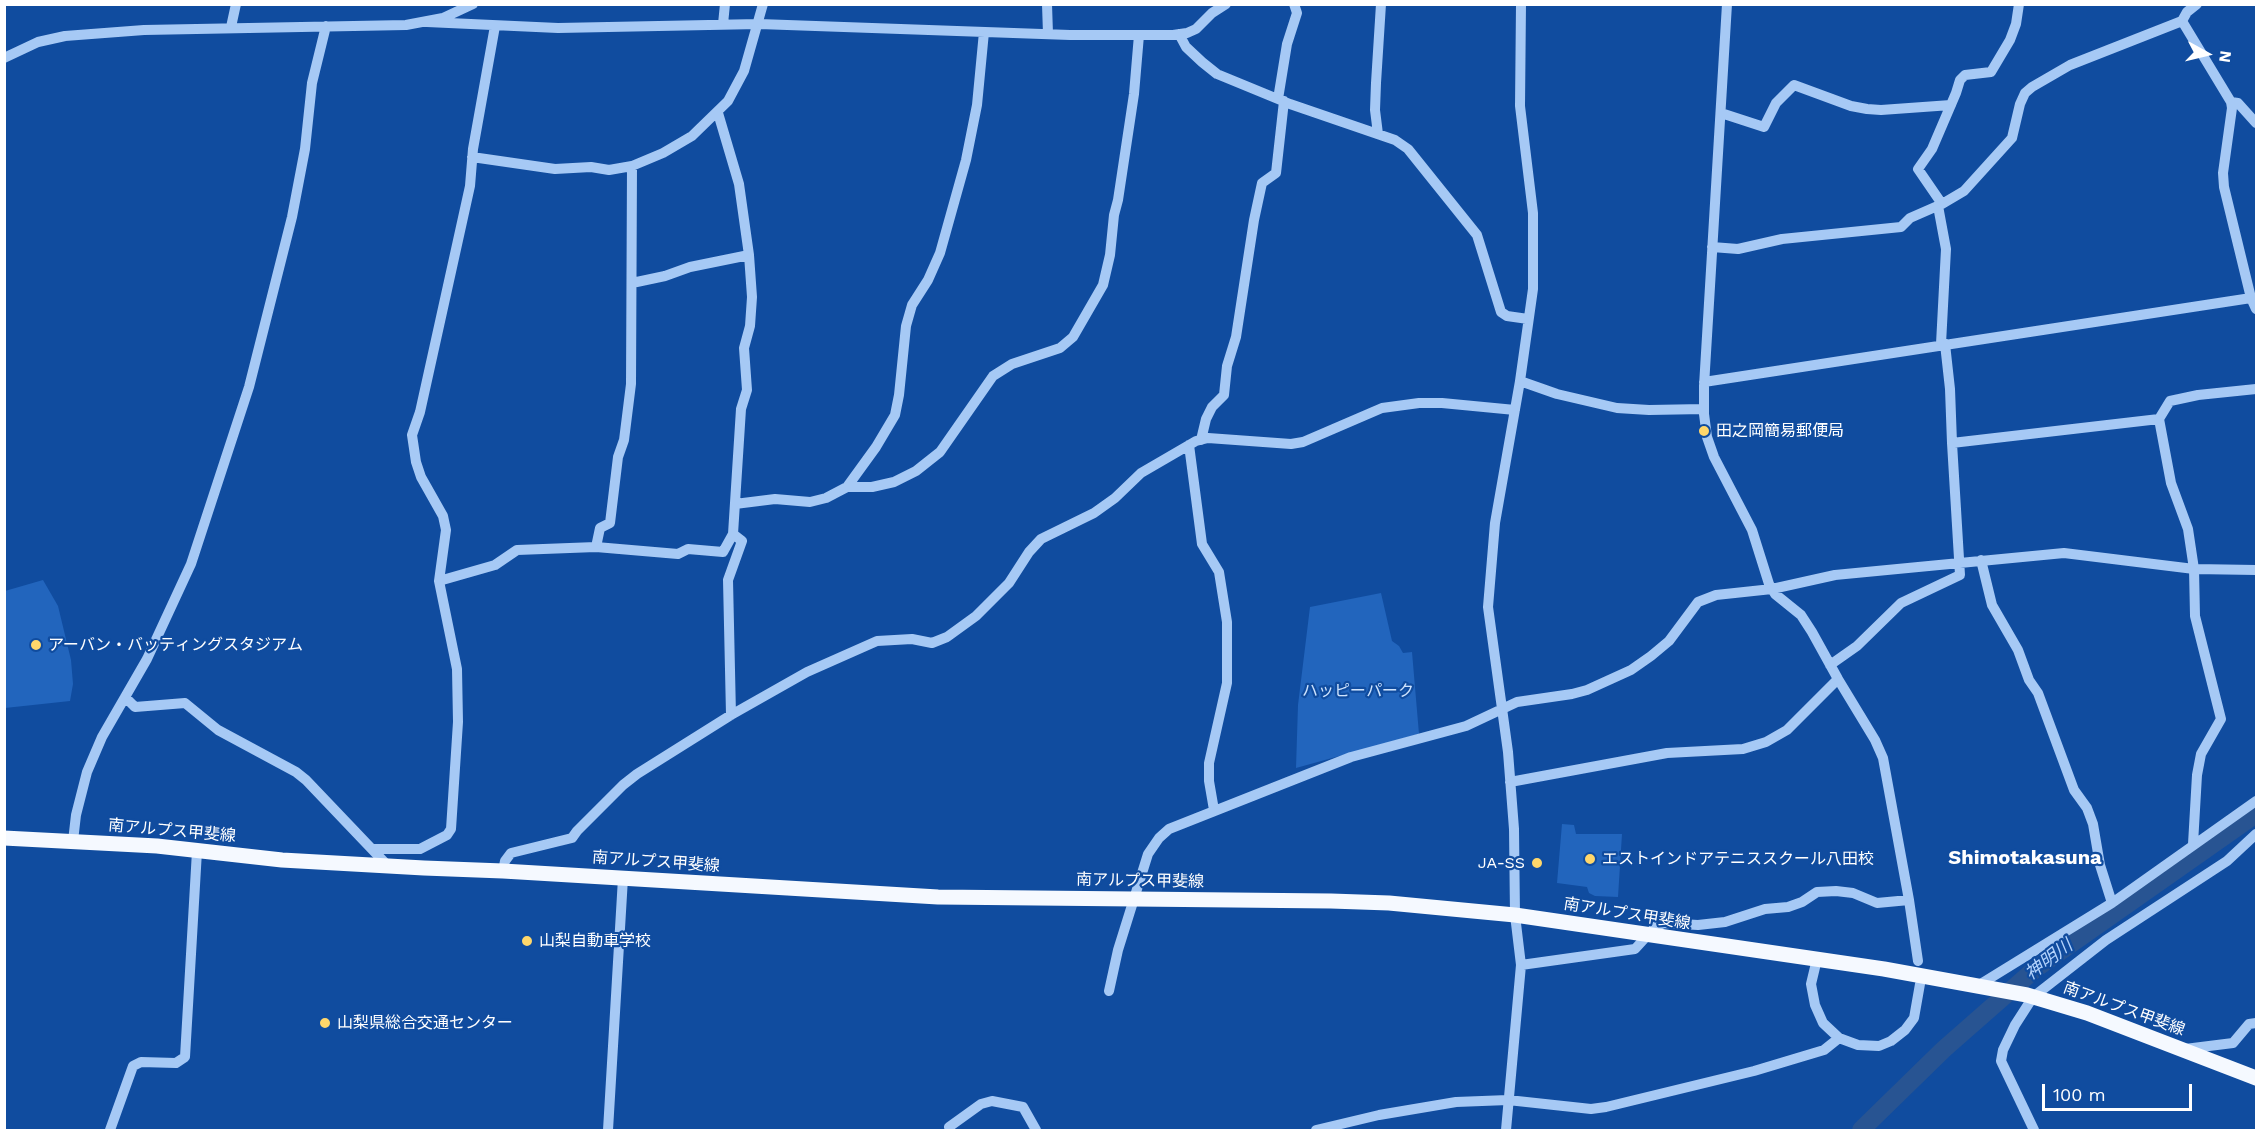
<!DOCTYPE html>
<meta charset="utf-8">
<style>
body{margin:0}
#map{position:relative;width:2261px;height:1135px;overflow:hidden;background:#104c9f;font-family:"Work Sans",sans-serif}
canvas{display:block}
.frame{position:absolute;inset:0;border:6px solid #fff;pointer-events:none}
.north{position:absolute;left:2177px;top:24px;width:60px;height:60px;-webkit-text-stroke:4px #104c9f;paint-order:stroke;rotate:98deg;font-size:16px;font-weight:700;line-height:24px;text-align:center;color:#fff}
.north::after{content:'';display:block;margin:auto;width:21px;height:27px;background:#fff;clip-path:polygon(50% 0,100% 100%,50% 72%,0 100%)}
.scale{position:absolute;left:2042px;top:1084px;width:150px;height:27px;box-sizing:border-box;border:3px solid #fff;border-top:0;padding-left:8px;font-size:18px;line-height:21px;white-space:nowrap;color:#fff;-webkit-text-stroke:4px #104c9f;paint-order:stroke}
</style>
<div id="map">
<canvas width="2261" height="1135"></canvas>
<div class="frame"></div>
<div class="north">N</div>
<div class="scale">100 m</div>
</div>
<script>
const ctx = document.querySelector('canvas').getContext('2d');
ctx.lineJoin = 'round';
function paint(path, color) {
  ctx.fillStyle = color;
  ctx.fill(path, 'evenodd');
}
function toPath(rows) {
  const path = new Path2D();
  for (const r of rows) {
    path.moveTo(r[0], r[1]);
    for (let i = 2; i < r.length; i += 2) path.lineTo(r[i], r[i + 1]);
  }
  return path;
}
function stroke(path, color, width, dash) {
  ctx.strokeStyle = color;
  ctx.lineWidth = width;
  ctx.lineCap = dash ? 'butt' : 'round';
  ctx.setLineDash(dash || []);
  ctx.stroke(path);
}
function write(font, color, halo, rows, align = 'center') {
  ctx.font = font + ' "Work Sans","Noto Sans JP",sans-serif';
  ctx.lineWidth = 4.5;
  ctx.setLineDash([]);
  ctx.textBaseline = 'middle';
  ctx.strokeStyle = halo;
  ctx.fillStyle = color;
  for (const [text, x, y, turn = 0] of rows) {
    ctx.save();
    ctx.translate(x, y);
    ctx.rotate((+turn || 0) * Math.PI / 180);
    ctx.textAlign = isNaN(turn) ? turn : align;
    if (halo) ctx.strokeText(text, 0, 0);
    ctx.fillText(text, 0, 0);
    ctx.restore();
  }
}
const green = toPath([
 [43,580,58,606,71,660,73,684,70,701,5,708,5,591],
 [1381,593,1392,641,1399,646,1403,653,1412,652,1419,734,1296,768,1298,705,1310,607],
 [1562,824,1574,825,1576,834,1622,834,1618,897,1595,896,1589,893,1587,887,1557,883]
]);
const river = toPath([
 [1861,1130,1944,1049,2034,970,2256,814]
]);
const minor = toPath([
 [1047,4,1048,34],
 [1727,4,1704,386,1704,414,1707,437,1714,457,1752,530,1769,584,1775,594,1801,615,1812,632,1838,679,1875,740,1883,758,1909,900,1918,961],
 [2182,21,2231,102,2232,108,2223,173,2224,187,2251,298,2256,309],
 [427,22,558,28,759,24,1070,35,1173,35,1187,33,1196,29,1212,13,1226,4],
 [723,24,725,4],
 [231,27,236,4],
 [1179,34,1186,47,1202,62,1217,74,1290,104,1395,140,1408,149,1477,235,1501,312,1507,316,1528,319],
 [4,58,38,42,65,36,144,30,406,25,443,18,473,4],
 [1278,99,1287,44,1297,13,1294,4],
 [2231,102,2238,103,2256,123],
 [1721,113,1764,127,1776,103,1794,85,1851,106,1867,109,1881,110,1951,105],
 [1378,134,1375,110,1376,83,1381,4],
 [472,157,555,169,591,167,609,170,632,166],
 [1942,204,1918,169,1932,149,1956,93,1960,80,1965,75,1991,72,2010,40,2016,24,2019,4],
 [1938,206,1946,249,1941,344],
 [1712,247,1738,249,1782,239,1901,227,1910,218,1942,204,1964,191,2012,138,2020,104,2025,93,2032,87,2070,65,2182,21,2187,12,2197,4],
 [632,283,665,276,690,267,749,255],
 [1520,381,1557,394,1617,408,1649,410,1704,409],
 [1704,382,2251,298],
 [2159,419,2170,401,2198,395,2256,389],
 [1201,440,1206,419,1212,407,1224,395,1227,366,1236,337,1254,220,1262,183,1276,173,1284,101],
 [1952,443,2159,419,2171,483,2188,529,2194,569,2195,616,2221,719,2201,754,2197,775,2193,844],
 [1189,445,1202,544,1219,572,1227,622,1227,683,1209,763,1209,781,1214,810],
 [847,487,872,487,894,482,916,471,940,452,993,376,1012,364,1060,348,1073,337,1103,285,1110,255,1114,215,1118,200,1134,94,1139,35],
 [735,504,775,499,810,502,826,498,847,487,876,447,895,415,899,395,906,326,912,305,928,280,940,253,966,160,977,105,984,32],
 [596,547,600,528,610,523,618,457,624,440,631,384,632,166,663,153,692,136,728,101,744,71,763,4],
 [1981,560,1992,605,2018,650,2029,680,2038,693,2074,790,2087,808,2093,824,2100,865,2112,903],
 [439,581,495,565,517,550,596,547,678,554,688,549,723,552,733,534,741,409,747,390,744,348,750,326,752,297,749,255,739,184,718,113],
 [1830,665,1857,646,1901,603,1960,575,1952,443,1950,389,1945,344],
 [125,697,135,707,185,703,218,730,296,772,306,780,388,866],
 [731,715,728,580,742,541,733,534],
 [1510,782,1667,753,1743,749,1766,742,1787,730,1838,679],
 [73,841,76,815,87,772,102,737,147,659,191,564,249,387,292,217,305,149,312,83,326,26],
 [373,849,420,849,447,835,451,829,458,722,457,669,439,581,446,530,443,516,421,477,416,462,412,435,420,412,470,186,473,149,495,26],
 [503,871,505,861,511,853,572,838,577,831,623,785,637,774,731,715,807,672,877,641,912,639,932,643,947,637,976,616,1009,583,1029,552,1041,539,1094,513,1115,498,1141,473,1196,441,1208,438,1291,444,1303,442,1382,408,1419,403,1442,403,1515,410],
 [1817,959,1811,984,1815,1005,1823,1023,1839,1038,1858,1045,1879,1046,1891,1041,1905,1030,1914,1018,1920,984],
 [1521,965,1635,949,1656,926,1664,923,1698,925,1725,922,1765,909,1788,907,1802,902,1817,892,1836,891,1853,893,1877,903,1909,900],
 [1979,985,2112,903,2256,801],
 [1109,991,1118,950,1148,854,1159,838,1169,829,1351,757,1466,726,1517,702,1572,694,1587,690,1631,670,1651,656,1669,641,1698,602,1716,595,1772,589,1835,575,2064,553,2194,569,2256,570],
 [2185,1049,2233,1043,2249,1024,2256,1023],
 [110,1130,133,1066,141,1062,176,1063,185,1057,197,851],
 [608,1130,623,878],
 [950,1130,949,1127,981,1104,992,1101,1023,1107,1036,1130],
 [1316,1130,1379,1115,1456,1102,1508,1100,1591,1109,1606,1107,1754,1071,1824,1050,1839,1038],
 [1506,1130,1521,965,1515,915,1514,829,1508,752,1488,607,1495,523,1520,381,1533,289,1533,213,1520,106,1521,4],
 [2034,1130,2001,1061,2003,1050,2015,1025,2033,997,2106,940,2227,861,2256,834]
]);
const major = toPath([
 [4,838,157,846,282,860,424,868,503,871,938,897,1331,901,1389,903,1515,915,1884,969,2027,995,2087,1013,2256,1078]
]);
const markers = [
 [1704,431,6,"#ffd76b"],
 [36,645,6,"#ffd76b"],
 [1590,859,6,"#ffd76b"],
 [1537,863,6,"#ffd76b"],
 [527,941,6,"#ffd76b"],
 [325,1023,6,"#ffd76b"]
];
const poiNames = [
 ["田之岡簡易郵便局",1716,431],
 ["アーバン・バッティングスタジアム",48,645],
 ["エストインドアテニススクール八田校",1602,859],
 ["JA-SS",1525,863,"right"],
 ["山梨自動車学校",539,941],
 ["山梨県総合交通センター",337,1023]
];
const parkNames = [
 ["ハッピーパーク",1358,691]
];
const streetNames = [
 ["南アルプス甲斐線",172,831,5],
 ["南アルプス甲斐線",656,862,4],
 ["南アルプス甲斐線",1140,881,1],
 ["南アルプス甲斐線",1627,914,9],
 ["南アルプス甲斐線",2124,1009,20]
];
const waterNames = [
 ["神明川",2049,960,-37]
];
const quarterNames = [
 ["Shimotakasuna",2025,858]
];
paint(green, '#2265bd');
stroke(river, '#285492', 18);
stroke(minor, '#a6c9f5', 10);
stroke(major, '#f5f9ff', 15);
for (const [x, y, r, color] of markers) {
  const dot = new Path2D();
  dot.arc(x, y, r, 0, 2 * Math.PI);
  ctx.fillStyle = color;
  ctx.fill(dot);
  stroke(dot, '#104c9f', 2);
}
write('16px', '#fff', '#104c9f', poiNames, 'left');
write('16px', '#cfe4fe', '#104c9f', parkNames);
write('16px', '#fff', '#104c9f', streetNames);
write('italic 18px', '#b3d3fc', '#104c9f', waterNames);
write('bold 20px', '#fff', '#104c9f', quarterNames);
</script>
